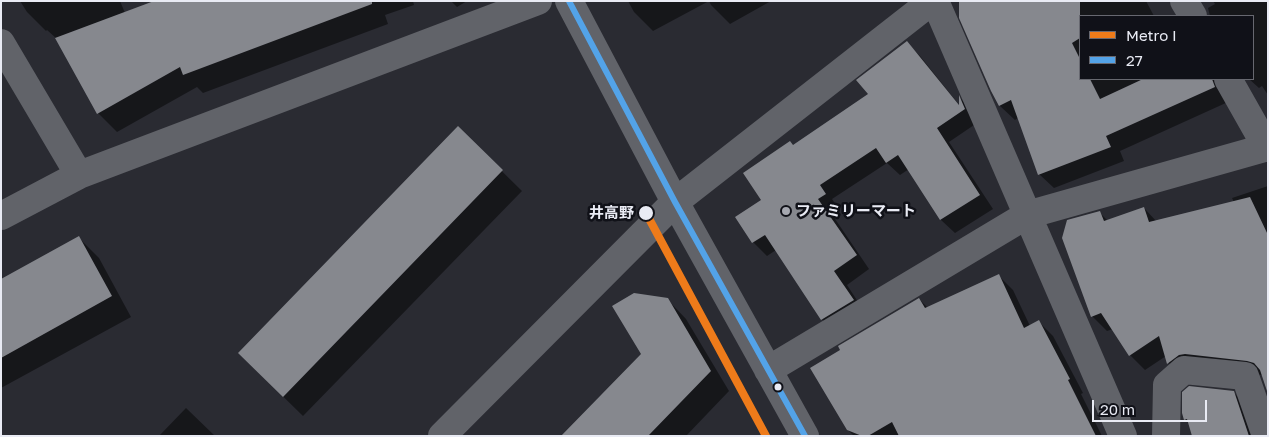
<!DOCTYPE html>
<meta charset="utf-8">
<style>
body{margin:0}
#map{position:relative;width:1269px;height:437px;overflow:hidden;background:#2a2b32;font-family:"Golos Text",sans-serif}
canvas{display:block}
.frame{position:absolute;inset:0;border:2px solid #e9ebf4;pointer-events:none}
.legend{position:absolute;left:1079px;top:15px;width:175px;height:65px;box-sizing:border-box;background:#101118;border:1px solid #676870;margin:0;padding:6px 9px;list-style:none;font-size:15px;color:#e9ebf4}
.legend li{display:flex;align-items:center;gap:10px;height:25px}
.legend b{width:25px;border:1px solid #676870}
.scale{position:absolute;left:1092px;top:400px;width:115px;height:22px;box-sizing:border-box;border:2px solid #e9ebf4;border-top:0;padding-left:6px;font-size:15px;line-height:18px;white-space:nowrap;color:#e9ebf4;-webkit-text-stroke:4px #101118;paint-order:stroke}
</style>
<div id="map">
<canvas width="1269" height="437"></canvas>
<div class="frame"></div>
<ul class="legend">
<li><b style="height:6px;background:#ee7b1a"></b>Metro I</li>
<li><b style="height:6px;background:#53a3e8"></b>27</li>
</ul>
<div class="scale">20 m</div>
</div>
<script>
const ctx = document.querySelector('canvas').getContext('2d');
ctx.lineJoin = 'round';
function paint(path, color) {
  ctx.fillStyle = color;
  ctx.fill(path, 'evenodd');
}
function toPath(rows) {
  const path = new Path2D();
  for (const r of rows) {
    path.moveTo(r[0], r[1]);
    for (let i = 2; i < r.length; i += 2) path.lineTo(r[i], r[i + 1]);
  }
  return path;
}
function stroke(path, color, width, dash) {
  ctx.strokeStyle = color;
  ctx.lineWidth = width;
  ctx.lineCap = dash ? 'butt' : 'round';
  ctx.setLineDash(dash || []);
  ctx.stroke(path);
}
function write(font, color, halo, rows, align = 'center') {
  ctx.font = font + ' "Golos Text","Noto Sans JP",sans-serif';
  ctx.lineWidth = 5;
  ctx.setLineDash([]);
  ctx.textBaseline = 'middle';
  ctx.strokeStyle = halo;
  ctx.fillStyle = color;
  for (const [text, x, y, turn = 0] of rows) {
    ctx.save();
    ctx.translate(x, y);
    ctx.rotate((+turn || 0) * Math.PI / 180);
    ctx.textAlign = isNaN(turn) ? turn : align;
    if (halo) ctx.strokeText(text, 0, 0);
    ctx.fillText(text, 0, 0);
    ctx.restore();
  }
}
const shadow = toPath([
 [20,1,120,1,125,13,157,1,413,1,414,5,385,15,388,24,203,93,197,87,117,132,98,113,57,39,47,30,46,31,27,12],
 [451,1,467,1,457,7],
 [628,1,709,1,653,31,634,12],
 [709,1,771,1,730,24,711,5],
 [962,1,1146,1,1154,16,1080,16,1080,79,1236,79,1228,102,1120,151,1124,161,1054,188,1039,174,1018,118,1015,120,1000,106,992,91],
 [1213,1,1268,1,1268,95,1262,86,1259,88,1249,79,1253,79,1253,16,1210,16,1208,8,1215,4],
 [906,42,920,56,960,106,960,98,972,110,977,123,949,142,993,209,955,233,941,220,909,169,900,175,887,163,832,199,838,208,831,213,869,269,847,285,866,314,835,333,822,319,776,250,767,256,753,242,737,218,763,200,794,146,870,95],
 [458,128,522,191,303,416,259,373],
 [1268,186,1268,390,1262,375,1201,369,1183,378,1169,363,1166,356,1145,370,1130,355,1113,329,1107,331,1092,316,1099,212,1108,221,1144,208,1157,222,1234,202,1232,198],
 [79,238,99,258,131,317,1,388,1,281],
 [998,275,1013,290,1030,326,1039,322,1053,336,1083,393,1081,394,1102,436,854,436,848,430,919,299,928,308],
 [667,299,686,319,729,391,686,436,563,436,642,354],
 [1233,392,1248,407,1258,436,1197,436,1198,432,1185,419],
 [186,408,215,436,159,436]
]);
const building = toPath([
 [154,1,372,1,372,4,183,75,180,67,97,114,55,38],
 [959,1,1080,1,1080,38,1072,43,1080,59,1080,79,1090,79,1100,99,1143,79,1212,79,1215,87,1106,136,1111,147,1038,175,1011,100,999,106,991,91,959,18],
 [907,41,959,105,959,95,965,109,937,128,980,195,940,220,898,155,886,163,876,148,820,185,826,194,818,199,857,255,834,271,854,300,821,320,765,235,752,243,735,217,761,200,743,173,790,141,793,145,868,94,856,80],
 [458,126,503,170,283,397,238,353],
 [1250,197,1268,235,1268,394,1260,370,1254,363,1247,361,1185,354,1179,355,1167,364,1159,336,1129,356,1101,313,1091,317,1062,238,1067,220,1100,211,1104,221,1144,207,1149,222],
 [79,236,112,296,1,358,1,279],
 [999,274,1024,328,1039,320,1070,379,1068,380,1096,436,899,436,892,422,868,436,862,436,847,430,810,368,840,350,838,346,919,298,925,308],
 [634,293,668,298,711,371,648,436,561,436,641,354,612,306],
 [1189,386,1234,391,1249,436,1192,436,1187,419,1184,420,1182,413,1182,392]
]);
const minor = toPath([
 [569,1,675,202,805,436],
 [935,1,1123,436],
 [1184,1,1193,16],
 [1,43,79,175],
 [1228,79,1267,148],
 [1,216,79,175,538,1],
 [768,370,1027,215,1268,147],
 [442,436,675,202,932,1],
 [1166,436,1167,385,1184,370,1245,376,1266,436]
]);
const bus1 = toPath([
 [569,1,675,202,805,436]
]);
const metro1 = toPath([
 [646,213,766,436]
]);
const markers = [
 [786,211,5,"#a6a8b0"],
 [646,213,8,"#e9ebf4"],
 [778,387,4.5,"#e9ebf4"]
];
const poiNames = [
 ["ファミリーマート",796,211]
];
const stopNames = [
 ["井高野",634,213]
];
paint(shadow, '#0007');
paint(building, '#86888e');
stroke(minor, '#616369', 28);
stroke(bus1, '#53a3e8', 6);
stroke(metro1, '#ee7b1a', 8);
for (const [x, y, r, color] of markers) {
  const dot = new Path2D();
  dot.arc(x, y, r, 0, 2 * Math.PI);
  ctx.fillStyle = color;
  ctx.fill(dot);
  stroke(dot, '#101118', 2);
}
write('bold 15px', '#e9ebf4', '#101118', poiNames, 'left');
write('bold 15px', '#e9ebf4', '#101118', stopNames, 'right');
</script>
